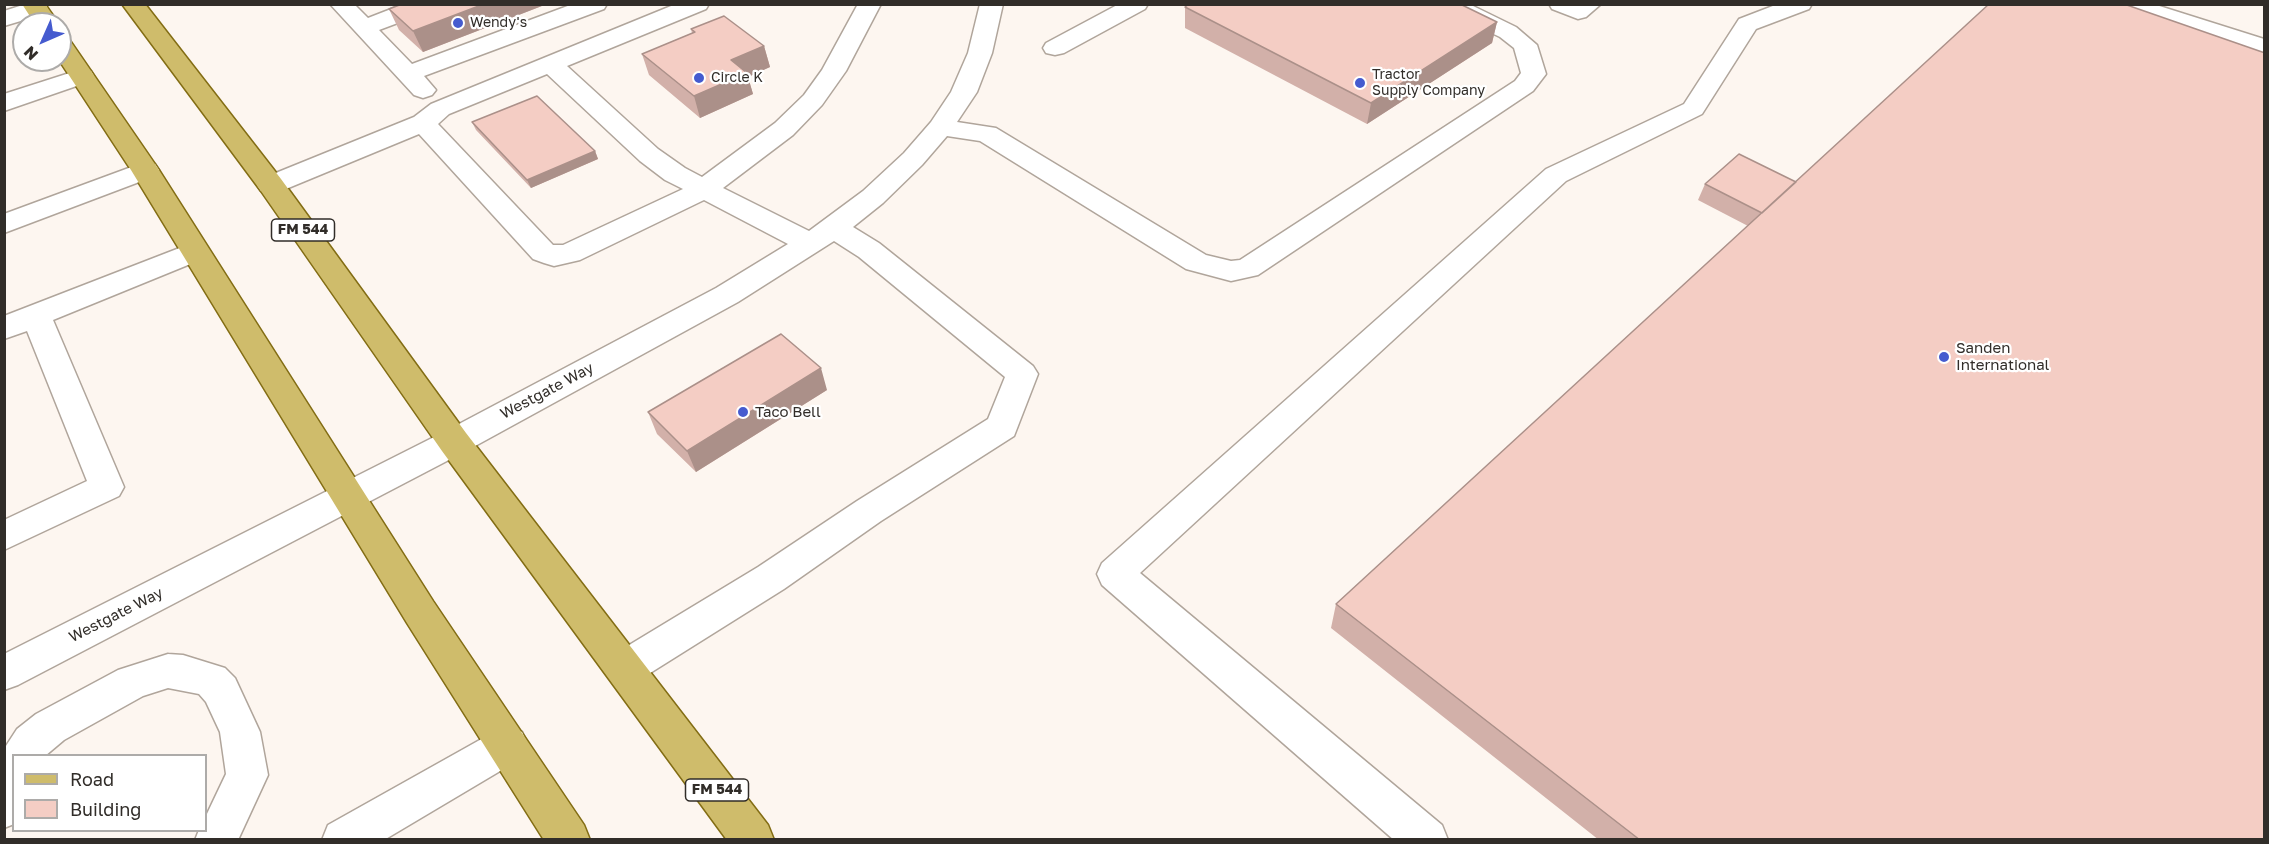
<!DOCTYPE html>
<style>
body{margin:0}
#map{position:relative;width:2269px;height:844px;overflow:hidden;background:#fdf6f0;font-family:"Golos Text",sans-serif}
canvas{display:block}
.frame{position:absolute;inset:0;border:6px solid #312d29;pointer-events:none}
.legend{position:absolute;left:12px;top:754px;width:195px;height:78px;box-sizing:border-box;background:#fff;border:2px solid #adaba9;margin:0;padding:8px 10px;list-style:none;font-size:18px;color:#312d29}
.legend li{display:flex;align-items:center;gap:12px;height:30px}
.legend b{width:30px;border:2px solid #adaba9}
.north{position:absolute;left:12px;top:12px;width:60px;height:60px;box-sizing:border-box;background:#fff;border:2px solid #adaba9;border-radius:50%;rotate:225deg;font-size:16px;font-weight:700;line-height:24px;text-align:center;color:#312d29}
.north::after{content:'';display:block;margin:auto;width:21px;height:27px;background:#455bcf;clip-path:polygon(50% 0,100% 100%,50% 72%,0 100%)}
</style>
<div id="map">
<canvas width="2269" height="844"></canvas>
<div class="frame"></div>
<ul class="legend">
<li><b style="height:8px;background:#cfbc6b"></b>Road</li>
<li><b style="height:16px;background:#f4cdc4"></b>Building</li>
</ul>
<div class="north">N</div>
</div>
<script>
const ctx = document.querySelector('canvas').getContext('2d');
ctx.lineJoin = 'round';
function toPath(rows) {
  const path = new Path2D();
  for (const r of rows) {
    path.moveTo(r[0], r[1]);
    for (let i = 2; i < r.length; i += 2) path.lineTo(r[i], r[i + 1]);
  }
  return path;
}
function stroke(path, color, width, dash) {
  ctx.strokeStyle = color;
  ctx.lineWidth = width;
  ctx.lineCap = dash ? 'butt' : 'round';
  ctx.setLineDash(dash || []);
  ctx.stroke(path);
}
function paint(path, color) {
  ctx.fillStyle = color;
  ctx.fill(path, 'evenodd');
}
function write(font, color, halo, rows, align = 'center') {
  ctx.font = font + ' "Golos Text",sans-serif';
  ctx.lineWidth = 4.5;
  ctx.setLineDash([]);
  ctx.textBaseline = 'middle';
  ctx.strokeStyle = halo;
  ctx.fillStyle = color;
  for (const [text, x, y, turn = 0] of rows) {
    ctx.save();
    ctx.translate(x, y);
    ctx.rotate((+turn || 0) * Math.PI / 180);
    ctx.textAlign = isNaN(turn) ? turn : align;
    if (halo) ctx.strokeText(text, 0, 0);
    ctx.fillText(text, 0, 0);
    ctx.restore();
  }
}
const minor = toPath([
 [26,4,45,4,48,9,44,14,4,26,4,11,26,4],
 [330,4,354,4,368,18,404,4,438,4,435,9,379,30,412,64,573,4,607,4,604,9,424,76,436,90,432,95,423,98,414,95,330,4],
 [676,4,709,4,706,9,567,66,658,149,685,168,702,177,775,123,804,95,822,70,858,4,881,4,846,71,822,105,793,135,723,188,809,231,863,191,904,153,931,122,951,92,968,53,980,4,1003,4,992,53,977,92,957,122,996,128,1206,255,1231,261,1240,260,1515,81,1521,73,1514,48,1500,37,1441,9,1438,4,1469,4,1516,27,1537,45,1546,74,1533,91,1258,275,1231,281,1186,269,980,141,947,136,922,165,883,203,853,227,879,243,1033,366,1038,374,1014,436,881,521,784,589,639,680,625,685,611,680,606,668,611,656,758,567,857,501,988,419,1005,377,859,257,834,241,738,302,466,451,18,685,4,690,4,654,442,433,716,288,788,244,704,200,580,260,554,266,544,263,533,259,419,134,281,191,271,193,261,191,257,185,261,179,414,117,431,104,676,4],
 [547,74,640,161,665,180,683,189,563,245,553,245,438,124,449,114,547,74],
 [1119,4,1148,4,1145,9,1064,53,1055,55,1046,53,1043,48,1046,43,1119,4],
 [1549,4,1601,4,1586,17,1578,19,1552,9,1549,4],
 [1778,4,1812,4,1809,9,1756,29,1702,114,1566,181,1140,573,1442,825,1448,840,1394,840,1102,585,1097,574,1102,563,1546,169,1684,104,1739,19,1778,4],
 [2117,4,2153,4,2264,39,2264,54,2120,9,2117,4],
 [82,69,91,71,94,76,91,81,4,111,4,94,82,69],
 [145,162,155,164,159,170,155,176,4,233,4,214,145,162],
 [195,242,205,244,209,251,205,258,53,320,124,487,119,496,4,550,4,520,87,481,27,331,4,339,4,316,195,242],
 [168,654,183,655,225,668,235,678,260,732,268,775,238,840,195,840,199,830,206,830,206,816,226,774,220,732,206,702,199,694,168,688,143,696,64,740,45,756,14,756,14,824,4,828,4,749,17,729,36,714,118,670,168,654],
 [508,726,522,732,528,745,522,758,384,840,322,840,328,825,494,732,508,726]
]);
const major = toPath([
 [22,4,45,4,59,24,35,24,22,4],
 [122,4,145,4,281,179,466,433,768,825,774,840,727,840,442,451,261,191,122,4],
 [60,37,69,39,159,170,433,601,584,825,590,840,544,840,407,623,131,170,59,60,60,37]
]);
const wall = toPath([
 [402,4,547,4,423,52,399,30,389,9],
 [1185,7,1497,22,1492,43,1367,124,1185,28],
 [691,29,764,46,770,67,748,77,753,94,700,118,649,75,642,54,692,33],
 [472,122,595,151,598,159,531,188,476,130],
 [1739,154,2265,840,1599,840,1331,628,1336,604,1748,226,1698,200,1705,184],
 [827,390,696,472,657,434,648,412]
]);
const shadedWall = toPath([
 [484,4,547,4,423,52,413,31],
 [1497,22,1492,43,1367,124,1371,103],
 [764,46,770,67,748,77,753,94,700,118,694,96,731,60],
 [595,151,598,159,531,188,527,180],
 [821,368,827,390,696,472,687,451]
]);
const building = toPath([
 [402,4,484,4,413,31,389,9,402,4],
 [1189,4,1460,4,1497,22,1371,103,1185,7,1189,4],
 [1989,4,2124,4,2265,53,2265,840,1640,840,1336,604,1989,4],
 [724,16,764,46,731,60,747,73,694,96,642,54,695,32,691,29,724,16],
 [537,96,595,151,527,180,472,122,537,96],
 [1739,154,1796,182,1762,213,1705,184,1739,154],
 [781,334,821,368,687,451,648,412,781,334]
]);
const markers = [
 [458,23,6,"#455bcf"],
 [699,78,6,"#455bcf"],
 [1360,83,6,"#455bcf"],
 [1944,357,6,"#455bcf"],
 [743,412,6,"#455bcf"]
];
const farPoinames = [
 ["Wendy's",470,23],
 ["Tractor",1372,75],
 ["Supply Company",1372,91],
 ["Circle K",711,78]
];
const shields = [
 [303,230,63],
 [717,790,63]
];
const shieldNames = [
 ["FM 544",303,230],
 ["FM 544",717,790]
];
const poiNames = [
 ["Sanden",1956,348],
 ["International",1956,365],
 ["Taco Bell",755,412]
];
const streetNames = [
 ["Westgate Way",547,391,-28],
 ["Westgate Way",116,615,-27]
];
stroke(minor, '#b0a59b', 3);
stroke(major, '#836d14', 3);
paint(minor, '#fff');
paint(major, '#cfbc6b');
paint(wall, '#d2b0a9');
paint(shadedWall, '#ab9089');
paint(building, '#f4cdc4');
stroke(building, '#ab9089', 1.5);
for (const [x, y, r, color] of markers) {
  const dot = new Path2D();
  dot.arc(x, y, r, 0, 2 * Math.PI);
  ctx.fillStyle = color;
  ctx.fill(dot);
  stroke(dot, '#fff', 2);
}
write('14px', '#312d29', '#fff', farPoinames, 'left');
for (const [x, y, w] of shields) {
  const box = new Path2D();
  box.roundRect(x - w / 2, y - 11, w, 22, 4.5);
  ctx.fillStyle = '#fff';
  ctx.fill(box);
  stroke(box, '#312d29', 1.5);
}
write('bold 14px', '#312d29', null, shieldNames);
write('15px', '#312d29', '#fff', poiNames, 'left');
write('15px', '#312d29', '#fff', streetNames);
</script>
